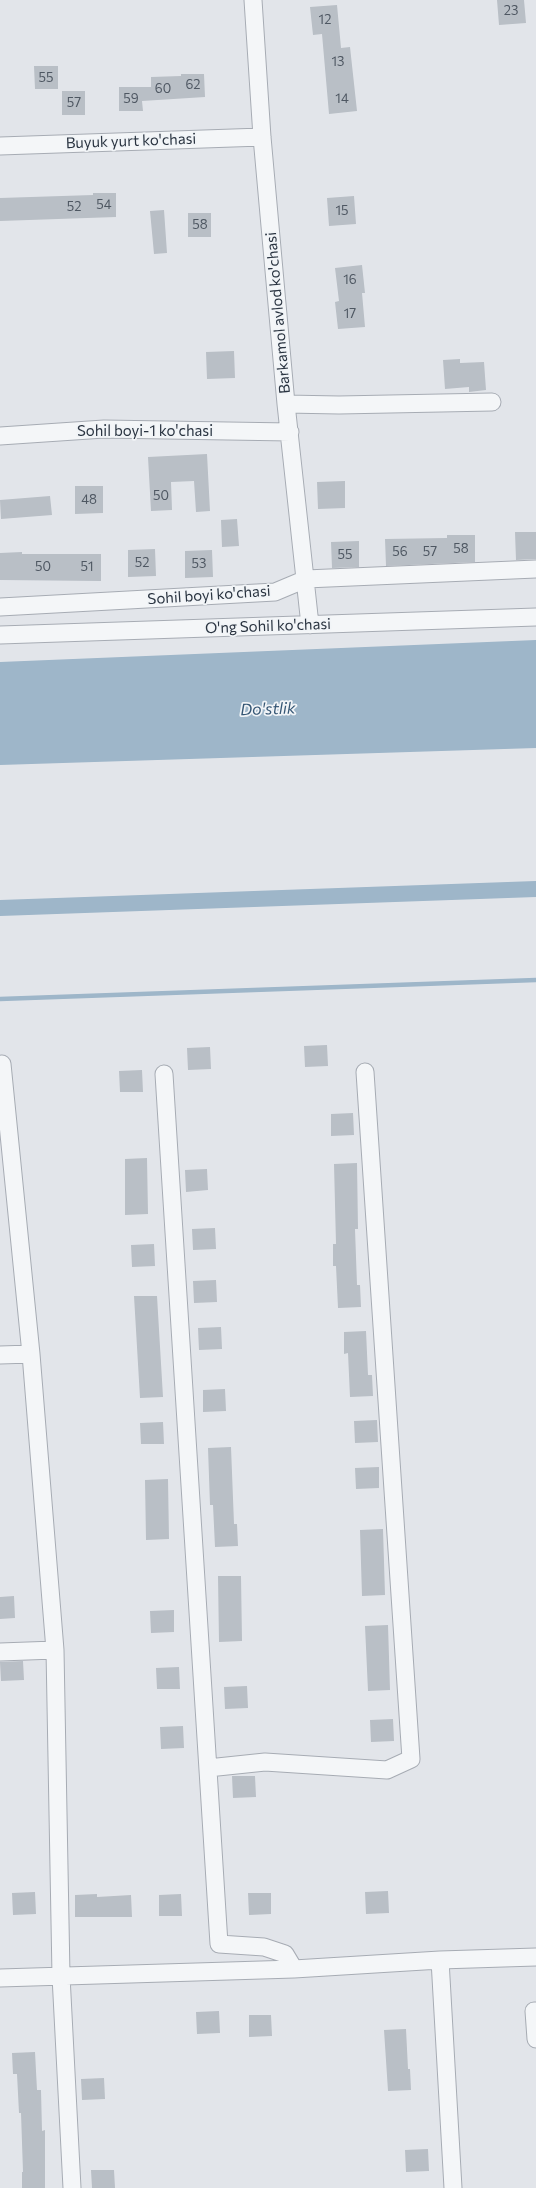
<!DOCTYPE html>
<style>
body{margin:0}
canvas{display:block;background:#e2e5ea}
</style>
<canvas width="536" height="2188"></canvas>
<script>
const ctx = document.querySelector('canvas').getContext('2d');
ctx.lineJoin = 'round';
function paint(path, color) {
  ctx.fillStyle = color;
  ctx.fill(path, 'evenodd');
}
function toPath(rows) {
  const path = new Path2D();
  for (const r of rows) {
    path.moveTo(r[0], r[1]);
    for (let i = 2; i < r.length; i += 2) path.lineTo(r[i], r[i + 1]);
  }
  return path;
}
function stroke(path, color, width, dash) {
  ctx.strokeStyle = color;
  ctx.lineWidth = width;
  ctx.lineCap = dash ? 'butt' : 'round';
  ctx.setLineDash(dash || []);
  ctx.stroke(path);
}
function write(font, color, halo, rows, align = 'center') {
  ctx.font = font + ' Commissioner,sans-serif';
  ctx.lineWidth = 3.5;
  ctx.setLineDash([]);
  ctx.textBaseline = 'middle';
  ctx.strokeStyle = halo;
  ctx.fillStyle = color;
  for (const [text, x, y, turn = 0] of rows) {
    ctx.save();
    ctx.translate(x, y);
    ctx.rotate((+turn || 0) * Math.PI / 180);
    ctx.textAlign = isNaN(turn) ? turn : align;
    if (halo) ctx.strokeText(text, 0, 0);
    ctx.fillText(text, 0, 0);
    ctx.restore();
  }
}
const water = toPath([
 [536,640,536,748,0,765,0,662]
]);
const stream = toPath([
 [0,999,536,980]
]);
const canal = toPath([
 [0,908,536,889]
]);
const building = toPath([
 [497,0,524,0,526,23,499,25],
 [337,5,341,48,350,47,357,111,329,114,322,34,313,35,310,7],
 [34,66,58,66,58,89,35,89],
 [181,74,204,74,205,97,142,101,143,111,119,111,119,87,151,87,151,77,181,76],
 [62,91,85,91,85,115,62,115],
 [93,193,116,193,116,217,0,221,0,198,93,195],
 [354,196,356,224,329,226,327,198],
 [164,210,167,253,154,254,150,211],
 [188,213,211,213,211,237,188,237],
 [362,265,365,293,362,293,365,327,338,329,335,302,339,301,335,268],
 [234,351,235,378,207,379,206,352],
 [460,359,460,363,484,362,486,390,469,392,469,387,445,389,443,360],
 [207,454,210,511,196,512,194,481,171,482,172,510,151,511,148,457],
 [345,481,345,508,318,509,317,482],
 [75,486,103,486,103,513,75,514],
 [50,496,52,515,1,519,0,500],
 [237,519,239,546,222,547,221,520],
 [515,532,536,532,536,559,516,560],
 [447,535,475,535,475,562,386,566,385,539,447,538],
 [359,541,359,567,332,568,331,542],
 [155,549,156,576,128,577,128,550],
 [212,550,213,577,185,578,185,551],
 [22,552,22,554,101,554,101,581,0,580,0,553],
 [327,1045,328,1066,305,1067,304,1046],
 [210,1047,211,1069,188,1070,187,1048],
 [142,1070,143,1092,120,1092,119,1071],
 [353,1113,354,1135,331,1136,331,1114],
 [147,1158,148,1214,125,1215,125,1159],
 [357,1163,358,1229,355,1229,357,1285,360,1285,361,1307,338,1308,336,1266,333,1266,333,1244,336,1244,334,1164],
 [207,1169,208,1190,186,1192,185,1170],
 [215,1228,216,1249,193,1250,192,1229],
 [154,1244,155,1266,132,1267,131,1245],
 [216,1280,217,1302,194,1303,193,1281],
 [134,1296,157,1296,163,1397,140,1398],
 [221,1327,222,1349,199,1350,198,1328],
 [366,1331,368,1375,372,1375,373,1396,350,1397,348,1353,344,1354,344,1332],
 [225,1389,226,1411,203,1412,203,1390],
 [377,1420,378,1442,355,1443,354,1421],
 [163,1422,164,1444,141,1444,140,1423],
 [231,1447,234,1524,237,1524,238,1546,215,1547,213,1505,210,1505,208,1448],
 [379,1467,379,1488,356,1489,355,1468],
 [168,1479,169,1539,146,1540,145,1480],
 [383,1529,385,1595,362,1596,360,1530],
 [218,1576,241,1576,242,1641,219,1642],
 [14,1596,15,1618,0,1619,0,1597],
 [174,1610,174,1632,151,1633,150,1611],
 [388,1625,390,1690,368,1691,365,1626],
 [23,1661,24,1680,1,1681,0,1662],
 [179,1667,180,1689,157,1689,156,1668],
 [247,1686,248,1708,225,1709,224,1687],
 [393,1719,394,1741,371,1742,370,1720],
 [183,1726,184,1748,161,1749,160,1727],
 [232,1776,255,1776,256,1797,233,1798],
 [388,1891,389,1913,366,1914,365,1892],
 [35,1892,36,1914,13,1915,12,1893],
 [248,1893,271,1893,271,1914,249,1915],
 [97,1894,97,1897,131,1895,132,1917,75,1917,75,1895],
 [181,1894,182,1916,159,1916,159,1895],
 [219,2011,220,2033,197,2034,196,2012],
 [249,2015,271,2015,272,2036,249,2037],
 [406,2029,408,2069,410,2069,411,2090,388,2091,384,2030],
 [35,2052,37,2090,41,2090,42,2131,45,2130,45,2188,22,2188,22,2172,23,2172,21,2113,19,2113,17,2074,13,2074,12,2053],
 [104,2078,105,2099,82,2100,81,2079],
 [428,2149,429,2171,406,2172,405,2150],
 [91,2170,114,2170,115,2188,92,2188]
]);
const minor = toPath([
 [253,0,262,137,286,404,310,625],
 [0,146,262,137],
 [286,404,339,405,492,402],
 [0,436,104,429,290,432],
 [0,607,275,592,306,579,536,569],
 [0,635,536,617],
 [2,1064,31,1354,55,1650,61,1976,72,2188],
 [164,1074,219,1944,264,1947,285,1954,294,1969],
 [0,1355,31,1354],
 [0,1652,55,1650],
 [208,1768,265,1762,387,1770,411,1759,365,1072],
 [440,1960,453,2188],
 [0,1978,294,1969,440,1960,536,1957],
 [536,2011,534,2011,536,2039]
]);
const numberNames = [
 ["23",511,11],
 ["12",325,20],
 ["13",338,62],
 ["55",46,78],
 ["62",193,85],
 ["60",163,89],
 ["59",131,99],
 ["14",342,99],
 ["57",74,103],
 ["54",104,205],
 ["52",74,207],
 ["15",342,211],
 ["58",200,225],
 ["16",350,280],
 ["17",350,314],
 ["50",161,496],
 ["48",89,500],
 ["58",461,549],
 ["56",400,552],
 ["57",430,552],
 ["55",345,555],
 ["52",142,563],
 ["53",199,564],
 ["50",43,567],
 ["51",87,567]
];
const streetNames = [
 ["Buyuk yurt ko'chasi",131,141,-2],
 ["Barkamol avlod ko'chasi",278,313,-95],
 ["Sohil boyi-1 ko'chasi",145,431],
 ["Sohil boyi ko'chasi",209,595,-4],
 ["O'ng Sohil ko'chasi",268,626,-2]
];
const waterNames = [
 ["Do'stlik",268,709,-2]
];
paint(water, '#9eb6c9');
stroke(stream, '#9eb6c9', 4.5);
stroke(canal, '#9eb6c9', 16);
paint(building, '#b9bfc6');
stroke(minor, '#a7acb4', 19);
stroke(minor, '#f4f6f8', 17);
write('13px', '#4e5762', null, numberNames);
write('15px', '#2a3441', '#f1f4f7', streetNames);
write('italic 16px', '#355674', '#f1f4f7', waterNames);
</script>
